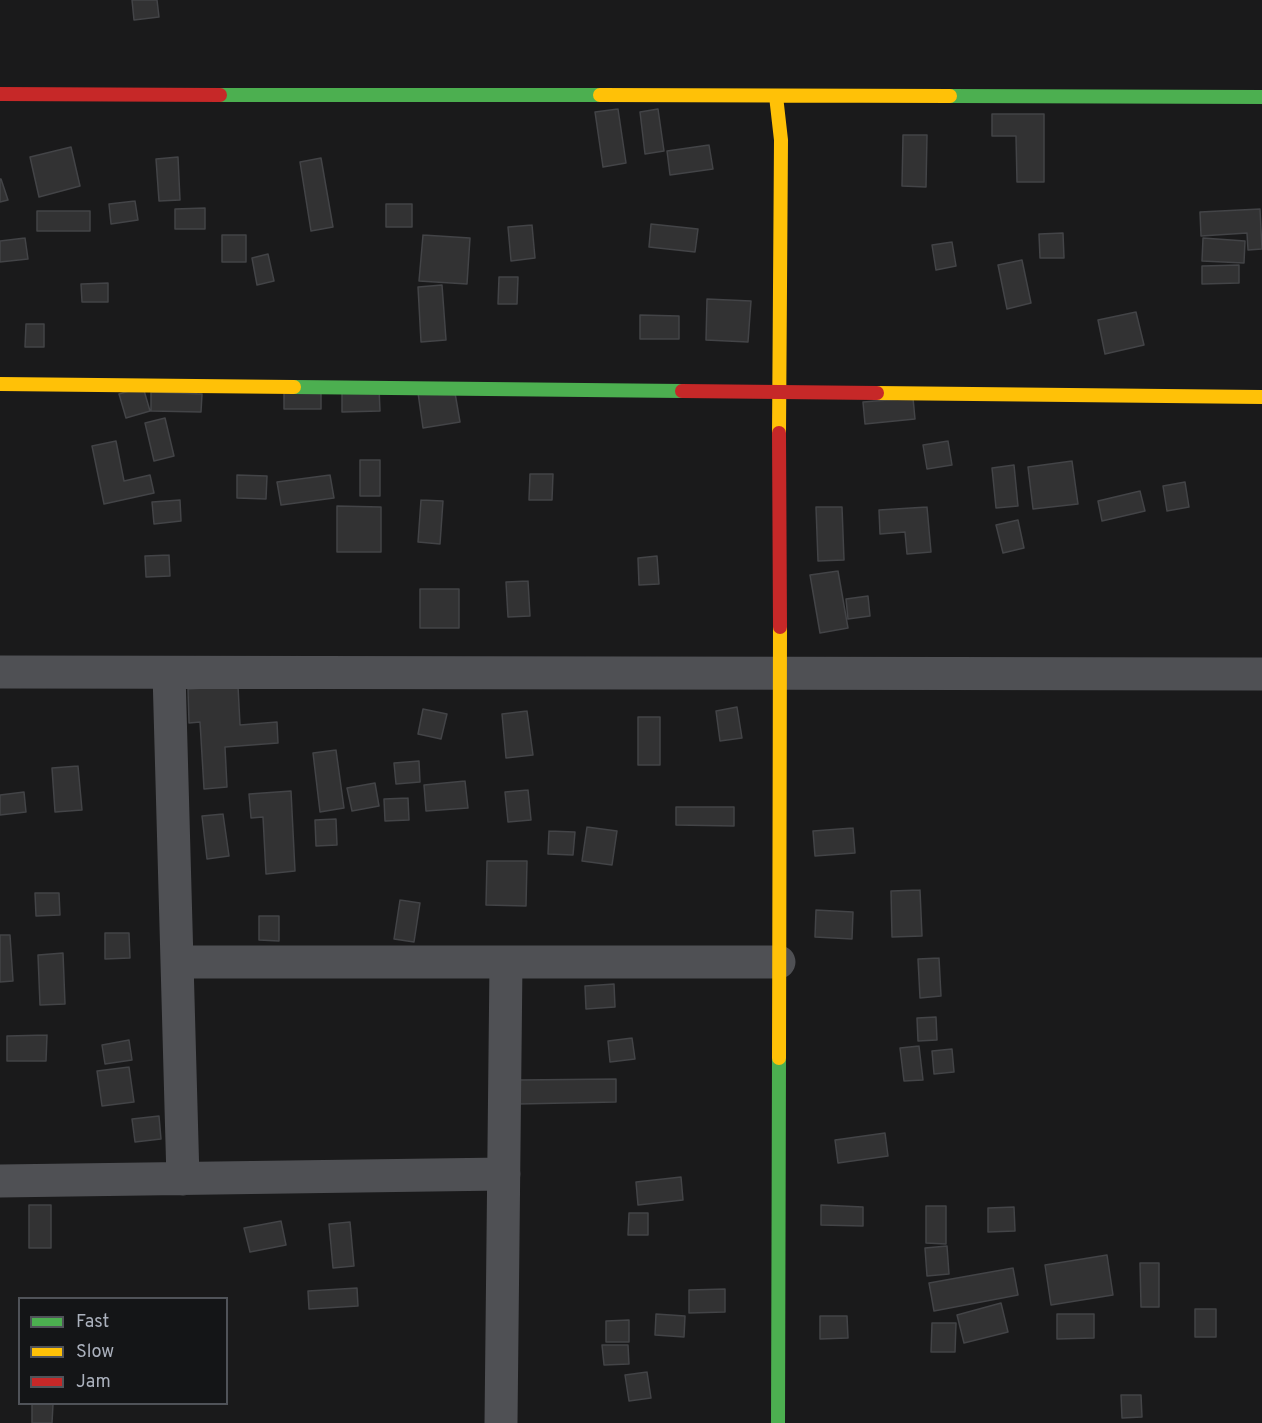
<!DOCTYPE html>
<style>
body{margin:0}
#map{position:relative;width:1262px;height:1423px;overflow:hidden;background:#1a1a1b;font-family:Overpass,sans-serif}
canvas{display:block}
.legend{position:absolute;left:18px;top:1297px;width:210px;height:108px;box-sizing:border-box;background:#141517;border:2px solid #505359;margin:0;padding:8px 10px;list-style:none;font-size:18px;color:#abb1bd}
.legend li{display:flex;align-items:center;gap:12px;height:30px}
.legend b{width:30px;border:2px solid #505359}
</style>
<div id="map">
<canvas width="1262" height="1423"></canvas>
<ul class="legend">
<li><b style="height:8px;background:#4caf50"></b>Fast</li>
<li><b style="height:8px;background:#ffc107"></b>Slow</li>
<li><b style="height:8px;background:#c62828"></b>Jam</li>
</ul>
</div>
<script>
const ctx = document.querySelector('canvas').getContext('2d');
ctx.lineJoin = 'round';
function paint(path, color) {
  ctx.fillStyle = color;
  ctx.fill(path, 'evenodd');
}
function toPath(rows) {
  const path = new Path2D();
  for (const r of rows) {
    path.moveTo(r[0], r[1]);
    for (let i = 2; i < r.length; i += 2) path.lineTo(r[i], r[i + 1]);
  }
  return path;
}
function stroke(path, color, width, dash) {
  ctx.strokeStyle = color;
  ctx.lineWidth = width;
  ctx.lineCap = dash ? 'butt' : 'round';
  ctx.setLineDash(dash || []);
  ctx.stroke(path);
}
const building = toPath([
 [132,0,157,0,159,17,134,20,132,0],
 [618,109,626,163,603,167,595,112,618,109],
 [658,109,664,151,645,154,640,112,658,109],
 [992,114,1044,114,1044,182,1017,182,1016,136,992,136,992,114],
 [903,135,927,135,926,187,902,186,903,135],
 [709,145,713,169,670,175,667,151,709,145],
 [71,147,80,186,39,197,30,157,71,147],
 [178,157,180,200,159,201,156,159,178,157],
 [321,158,333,227,311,231,300,162,321,158],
 [0,179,1,179,8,200,0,202,0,179],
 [135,201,138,220,111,224,109,204,135,201],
 [386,204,412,204,412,227,386,227,386,204],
 [205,208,205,229,175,229,175,209,205,208],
 [1260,209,1262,249,1248,250,1247,233,1201,236,1200,212,1260,209],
 [37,211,90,211,90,231,37,231,37,211],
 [651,224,698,229,695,252,649,247,651,224],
 [532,225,535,258,511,261,508,227,532,225],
 [1063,233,1064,258,1040,258,1039,234,1063,233],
 [222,235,246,235,246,262,222,262,222,235],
 [423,235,470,238,467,284,419,281,423,235],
 [25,238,28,259,0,262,0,241,25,238],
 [1203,238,1245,241,1244,263,1202,261,1203,238],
 [952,242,956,266,936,270,932,245,952,242],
 [268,254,274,281,257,285,252,258,268,254],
 [1022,260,1031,303,1007,309,998,265,1022,260],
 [1239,265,1239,283,1202,284,1202,266,1239,265],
 [499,277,518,277,517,304,498,304,499,277],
 [108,283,108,302,82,302,81,284,108,283],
 [442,285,446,340,421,342,418,287,442,285],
 [707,299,751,301,748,342,706,340,707,299],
 [1136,312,1144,345,1105,354,1098,320,1136,312],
 [640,315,679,316,679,339,640,339,640,315],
 [26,324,44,324,44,347,25,347,26,324],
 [284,382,321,382,321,409,284,409,284,382],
 [143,387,150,411,126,418,119,394,143,387],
 [454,387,460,422,423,428,418,393,454,387],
 [379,388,380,411,342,412,342,390,379,388],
 [151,392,202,394,201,412,151,411,151,392],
 [913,398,915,419,865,424,863,402,913,398],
 [165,418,174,456,154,461,145,423,165,418],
 [116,441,124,481,150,475,154,493,104,504,92,446,116,441],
 [948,441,952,465,927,469,923,445,948,441],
 [360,460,380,460,380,496,360,496,360,460],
 [1072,461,1078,504,1033,509,1028,467,1072,461],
 [1014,465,1018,506,996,508,992,468,1014,465],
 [530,474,553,474,552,500,529,500,530,474],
 [237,475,267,476,266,499,237,498,237,475],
 [330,475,334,498,281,505,277,482,330,475],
 [1185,482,1189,507,1167,511,1163,486,1185,482],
 [1140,491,1145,511,1102,521,1098,501,1140,491],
 [180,500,181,521,154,524,152,502,180,500],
 [421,500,443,501,440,544,418,542,421,500],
 [337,506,381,507,381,552,337,552,337,506],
 [816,507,842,507,844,560,818,561,816,507],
 [927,507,931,552,907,554,905,532,880,534,879,510,927,507],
 [1018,520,1024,548,1003,553,996,525,1018,520],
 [169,555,170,576,146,577,145,556,169,555],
 [657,556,659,584,639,585,638,558,657,556],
 [838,571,848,628,820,633,810,575,838,571],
 [528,581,530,616,508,617,506,582,528,581],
 [420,589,459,589,459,628,420,628,420,589],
 [868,596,870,616,848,619,846,599,868,596],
 [238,686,240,725,277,722,278,743,225,747,227,787,204,789,200,722,189,723,188,689,238,686],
 [737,707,742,738,720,741,716,711,737,707],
 [423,709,447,714,441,739,418,734,423,709],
 [527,711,533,755,506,758,502,714,527,711],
 [638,717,660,717,660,765,638,765,638,717],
 [336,750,344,808,320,812,313,753,336,750],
 [419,761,420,782,396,784,394,763,419,761],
 [78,766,82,810,55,812,52,768,78,766],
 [465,781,468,808,426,811,424,785,465,781],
 [375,783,379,806,352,811,347,788,375,783],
 [528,790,531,820,508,822,505,792,528,790],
 [291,791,295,871,266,874,263,817,251,818,249,794,291,791],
 [24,792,26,812,0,815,0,795,24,792],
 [408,798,409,820,385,821,384,799,408,798],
 [676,807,734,807,734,826,676,825,676,807],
 [223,814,229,856,207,859,202,816,223,814],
 [336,819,337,845,316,846,315,820,336,819],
 [587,827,617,831,612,865,582,861,587,827],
 [853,828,855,853,815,856,813,831,853,828],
 [549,831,575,832,573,855,548,854,549,831],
 [487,861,527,861,526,906,486,905,487,861],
 [920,890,922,936,892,937,891,891,920,890],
 [35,893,59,893,60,915,36,916,35,893],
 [400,900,420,903,414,942,394,939,400,900],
 [816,910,853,912,852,939,815,937,816,910],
 [259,916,279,916,279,941,259,940,259,916],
 [105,933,129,933,130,958,105,959,105,933],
 [0,935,10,935,13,981,0,982,0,935],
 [63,953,65,1004,40,1005,38,955,63,953],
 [939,958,941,996,920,998,918,959,939,958],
 [614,984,615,1007,586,1009,585,986,614,984],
 [936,1017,937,1040,918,1041,917,1018,936,1017],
 [47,1035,46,1061,7,1061,7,1036,47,1035],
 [632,1038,635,1059,610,1062,608,1041,632,1038],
 [129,1040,132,1060,105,1064,102,1045,129,1040],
 [919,1046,923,1080,904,1081,900,1048,919,1046],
 [952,1049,954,1072,934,1074,932,1051,952,1049],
 [129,1067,134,1102,102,1106,97,1071,129,1067],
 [616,1079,616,1102,518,1104,519,1080,616,1079],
 [159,1116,161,1139,135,1142,132,1119,159,1116],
 [885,1133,888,1156,838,1163,835,1140,885,1133],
 [681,1177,683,1200,638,1205,636,1182,681,1177],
 [29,1205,51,1205,51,1248,29,1248,29,1205],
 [821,1205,863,1207,863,1226,821,1225,821,1205],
 [926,1206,946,1206,946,1244,926,1243,926,1206],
 [1014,1207,1015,1231,988,1232,988,1208,1014,1207],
 [629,1213,648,1213,648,1235,628,1235,629,1213],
 [281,1221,286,1245,250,1252,244,1228,281,1221],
 [350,1222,354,1266,333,1268,329,1224,350,1222],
 [947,1246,949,1274,927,1276,925,1248,947,1246],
 [1107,1255,1113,1295,1051,1305,1045,1265,1107,1255],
 [1140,1263,1159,1263,1159,1307,1141,1307,1140,1263],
 [1013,1268,1018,1295,934,1311,929,1283,1013,1268],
 [357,1288,358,1306,309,1309,308,1291,357,1288],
 [725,1289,725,1312,689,1313,689,1290,725,1289],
 [1001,1303,1008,1332,964,1343,957,1315,1001,1303],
 [1195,1309,1216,1309,1216,1337,1195,1337,1195,1309],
 [656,1314,685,1316,684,1337,655,1335,656,1314],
 [1057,1314,1094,1314,1094,1338,1057,1339,1057,1314],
 [820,1316,847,1316,848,1338,820,1339,820,1316],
 [629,1320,629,1342,606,1342,606,1321,629,1320],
 [932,1323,956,1323,955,1352,931,1352,932,1323],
 [602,1345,628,1345,629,1364,604,1365,602,1345],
 [647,1372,651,1398,629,1401,625,1375,647,1372],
 [1121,1395,1141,1395,1142,1417,1122,1418,1121,1395],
 [32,1404,53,1404,52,1423,32,1423,32,1404]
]);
const street = toPath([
 [0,672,1262,674],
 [169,673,183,1179],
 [177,962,779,962],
 [0,1181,504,1174],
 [501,1423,506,962]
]);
const fast = toPath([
 [220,95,600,95],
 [950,96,1262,97],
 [294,387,682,391],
 [778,1423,779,1058]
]);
const slow = toPath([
 [600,95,950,96],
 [776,96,781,140,779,433],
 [0,384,294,387],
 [877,393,1262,397],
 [779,1058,780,627]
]);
const jam = toPath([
 [0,94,220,95],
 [682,391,877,393],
 [779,433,780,627]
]);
paint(building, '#323233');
stroke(building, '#434447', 1.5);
stroke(street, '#4f5054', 33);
stroke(fast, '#4caf50', 14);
stroke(slow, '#ffc107', 14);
stroke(jam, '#c62828', 14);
</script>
